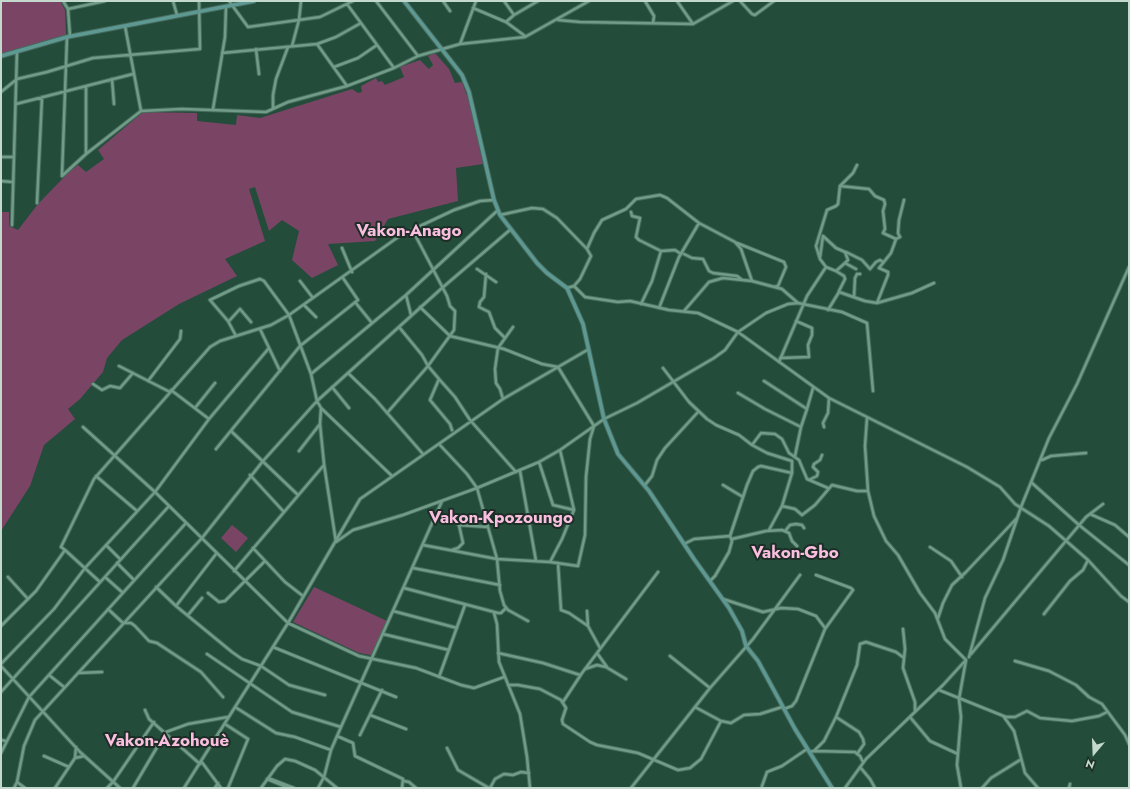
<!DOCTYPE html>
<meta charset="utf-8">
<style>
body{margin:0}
#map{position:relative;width:1130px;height:789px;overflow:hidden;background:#234c3b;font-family:Jost,sans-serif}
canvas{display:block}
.frame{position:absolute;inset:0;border:2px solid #c3d9ce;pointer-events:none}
.north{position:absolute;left:1074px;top:733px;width:40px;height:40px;-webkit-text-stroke:3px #1c2e25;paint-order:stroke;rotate:199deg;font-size:11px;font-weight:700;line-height:16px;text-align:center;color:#c3d9ce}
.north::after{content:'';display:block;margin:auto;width:14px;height:18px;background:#c3d9ce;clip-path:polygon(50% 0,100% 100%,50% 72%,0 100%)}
</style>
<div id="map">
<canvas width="1130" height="789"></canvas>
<div class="frame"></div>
<div class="north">N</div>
</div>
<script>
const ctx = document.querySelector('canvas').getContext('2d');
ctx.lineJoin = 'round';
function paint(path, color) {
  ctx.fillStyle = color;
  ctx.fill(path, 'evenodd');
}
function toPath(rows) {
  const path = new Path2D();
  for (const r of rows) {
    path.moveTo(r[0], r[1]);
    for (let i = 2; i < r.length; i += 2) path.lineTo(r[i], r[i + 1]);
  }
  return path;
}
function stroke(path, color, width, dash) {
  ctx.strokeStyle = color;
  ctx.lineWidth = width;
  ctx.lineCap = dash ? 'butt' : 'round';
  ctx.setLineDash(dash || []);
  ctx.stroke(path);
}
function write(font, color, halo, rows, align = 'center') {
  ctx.font = font + ' Jost,sans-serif';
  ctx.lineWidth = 4;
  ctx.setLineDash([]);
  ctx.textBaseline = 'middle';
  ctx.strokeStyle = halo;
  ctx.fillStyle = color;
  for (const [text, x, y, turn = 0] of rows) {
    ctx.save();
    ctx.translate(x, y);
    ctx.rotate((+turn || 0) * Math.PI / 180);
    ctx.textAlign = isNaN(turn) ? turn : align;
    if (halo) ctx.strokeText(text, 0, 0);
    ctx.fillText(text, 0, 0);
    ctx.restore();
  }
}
const green = toPath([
 [1,1,60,1,65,10,66,35,1,54],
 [435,53,449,69,455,83,462,82,469,101,483,164,456,168,458,201,388,219,375,241,328,244,338,265,312,278,292,260,299,231,282,220,269,231,255,187,249,189,265,241,225,259,237,276,179,304,122,340,107,358,103,372,80,399,68,409,75,419,44,445,30,486,1,531,1,212,9,212,9,226,18,230,38,204,69,172,78,165,86,172,104,159,98,150,143,112,197,113,197,121,236,125,237,115,260,118,352,89,358,93,362,92,361,86,376,78,378,82,382,81,385,85,404,77,400,67,420,60,429,69,433,65,428,56],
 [232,525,248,538,236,552,221,538],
 [314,587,387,621,371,655,359,653,293,622]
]);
const street = toPath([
 [63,1,68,9,70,36],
 [173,1,177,15],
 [229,1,248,27,320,17,353,1],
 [376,1,418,56],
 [443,1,450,11],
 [504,1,514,15],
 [645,1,654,16,653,23],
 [677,1,693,24],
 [740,1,752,14,755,15,774,1],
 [347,4,394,68],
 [473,8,506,22,525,36],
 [68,9,105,1],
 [558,20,580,22,693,24,733,1],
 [506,22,514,15,538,1],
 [125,26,141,111],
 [317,44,347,86],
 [460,44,476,1],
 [292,46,299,20,301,1],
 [256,49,259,74],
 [222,53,317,44,336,37,361,23],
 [334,67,358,58,377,45],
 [112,79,114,104],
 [86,86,86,153],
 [1,92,17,79,47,72,93,58,200,49,199,1],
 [16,104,133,74],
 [273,108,273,95,276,79,288,47],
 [213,109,225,37,226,6],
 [1,157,14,157],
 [62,175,67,37],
 [62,176,86,154,141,111,182,109,266,112,288,102,347,86,394,68,418,56,460,44,525,37,589,1],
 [1,181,12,182],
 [840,186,869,189,875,196,884,200,885,204,883,211,885,229,883,233,896,239],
 [37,203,42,97],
 [631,212,632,216,640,218,636,237,639,240,661,251,675,250,681,254],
 [500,215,532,208,543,209,557,218,587,249,591,256,580,279,574,286],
 [12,225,17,51],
 [413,231,447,296,450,306,455,311,454,330,428,366,439,379,430,400,450,424,452,430],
 [737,243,784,262,786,267,778,286,774,287],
 [342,248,352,272],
 [587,249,594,233,602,220,626,209,636,199,660,195,667,198,699,223,735,242,741,249,752,281],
 [846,252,862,260,870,269,876,262,880,260,883,262],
 [684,254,692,258,703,259,709,271,713,273,737,276,741,279],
 [820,257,823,236,836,248,845,252,848,260,845,263],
 [826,267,836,271,844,276,845,279,839,291],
 [477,269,496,282],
 [836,271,845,263,856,269],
 [486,274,484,297,480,302,479,307,489,312,495,328,505,338],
 [300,281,313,298],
 [567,288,574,286,585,297,598,299,618,302,630,301,669,310,698,313,738,332,829,398,967,467,1000,487,1015,504,1049,526,1088,560,1121,596,1129,602],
 [406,295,411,315],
 [854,297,855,278,857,274,860,274],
 [355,302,372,323],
 [877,303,888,275,888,272,879,268,891,253,896,239,900,237,898,233,899,220,904,200],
 [641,304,652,281,661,251],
 [304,305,316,317],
 [420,307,450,336,504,349,542,364,558,367,594,426,590,439,586,477,585,535,578,566,550,562,497,559,423,545],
 [659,308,679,257,699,223],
 [828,310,839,292,865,301,877,303,912,293,934,283],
 [684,311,709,282,723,278,752,281,782,289,798,303],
 [229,321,240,309,251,322],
 [260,329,280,371],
 [236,336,228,321,210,300,239,286,260,279,264,281,289,315,311,374,317,401,321,408,320,424,324,464,336,542,353,530,403,515,477,488,539,462,560,450,604,419,637,403,714,358,725,350,738,332,766,313,788,304,798,303,842,312,867,323,873,391],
 [780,358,809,357,808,345,812,335,812,328,796,321],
 [779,362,807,296,826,267,820,259,816,246,827,210,836,206,838,204,840,186,853,173,857,165],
 [119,366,170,392],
 [663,368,689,402,707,419,716,425,739,435,752,445,761,433,775,434,782,439,789,453,799,460,807,479,828,488],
 [348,373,375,399,423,454],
 [311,374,406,295,498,210],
 [439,379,455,397,470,420,516,472],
 [148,381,180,339,181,331],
 [764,381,807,409,813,388],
 [93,384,102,390,110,386,120,388,133,373],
 [332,387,349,408],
 [171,390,209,419],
 [738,393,765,409,801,427,795,456],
 [503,399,500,389,496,383,495,369,498,348,513,327],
 [195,408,215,383],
 [321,408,392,476],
 [387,413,428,366,422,355,399,327],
 [867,418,865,446,868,491],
 [83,427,155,492,288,623,359,656,416,668,461,685,474,688,504,677],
 [801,427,807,409],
 [824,427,823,423,828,413,829,398],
 [231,431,298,495],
 [439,444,467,474,477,488,497,559,500,591,504,605,508,610,528,621],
 [216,449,300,346,358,300,343,278],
 [299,451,320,424],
 [1042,460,1051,456,1086,453],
 [539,462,553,505,574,510],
 [520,471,536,561],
 [250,475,284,512],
 [96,476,137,511],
 [809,480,817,476,818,472,813,467,814,464,820,460,822,455],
 [1032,483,1079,525,1129,565],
 [645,485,652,476,657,460,665,448,698,412],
 [723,485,743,497],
 [782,506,792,473],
 [1090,514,1115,525,1129,537],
 [436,516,438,519,455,522,459,525,488,527],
 [769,530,782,506,795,509,802,515,815,505,832,485,857,491,868,491,874,516,886,541,898,555,920,593,935,613,945,639,966,660,959,699,961,717,957,765,961,788],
 [786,530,790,525,796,524,802,525,804,528],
 [732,539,766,531,782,530,789,533,792,541,797,546],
 [684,544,694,539,730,536,747,485,753,471,758,467,761,466,792,473,792,461,767,453,752,445],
 [106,545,120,559],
 [930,547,951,561,962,577],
 [253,548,285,582,303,596],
 [65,550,100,582],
 [452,550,458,548,463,543,459,525],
 [550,562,562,539,574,510,560,450],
 [117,563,134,580],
 [558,563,561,610,569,613,588,626,600,648],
 [413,568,500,585],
 [234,571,324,465],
 [8,577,28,599],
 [105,577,123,593],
 [710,581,715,576,729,552,732,541,730,536],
 [156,587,176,606,232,652,242,659,261,666,289,685,325,695],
 [404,588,498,613,501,613,506,608],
 [208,593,219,602,225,601,265,561],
 [723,599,763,612,781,608,798,609,816,616,825,628],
 [176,606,216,554],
 [108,609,123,623,131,623,135,626,149,641,157,643,201,672,223,697],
 [393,611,457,628],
 [587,611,588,626],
 [494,613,497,624,499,662,520,714,527,757,530,788],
 [1044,614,1070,581,1083,570,1088,560],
 [188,615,202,598],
 [938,618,943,603,952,585,966,572,1017,518],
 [1,626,36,591,65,550,61,547,94,479,210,347,220,341,271,325,289,315,401,235,454,210,480,201,494,200],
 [903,629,905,649,903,668,915,702,915,711],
 [383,634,449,650],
 [273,647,396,697],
 [498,653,543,663,580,675],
 [597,653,607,667],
 [207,654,292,712,341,727],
 [971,654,1086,517,1103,504],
 [670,656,710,688],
 [969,657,985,598,1003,560,1021,507,1049,438,1077,384,1129,267],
 [1015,661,1049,671,1076,685,1089,697,1102,704,1125,735,1129,744],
 [1,664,54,609,85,568,155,492,209,419,269,348],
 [1,666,80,752,120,788],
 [585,669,597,665,606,667,626,679],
 [78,673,102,672],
 [49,675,64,687],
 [439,677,465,605],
 [508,685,518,685,540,689,561,700,566,708,562,720,563,724,590,742,597,745,638,753,678,770,690,768,701,759,721,721],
 [939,690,1006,717,1015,717,1027,711,1040,718,1072,721,1099,716,1107,712],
 [1,692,169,506],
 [563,702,582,673,658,572],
 [235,707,276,733,295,737,331,750],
 [695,707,721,721,731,723,744,715,760,714,782,707],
 [784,709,792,706,796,701,825,629,853,590,851,588,816,575],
 [145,710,149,719,200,764],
 [370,715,406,729],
 [836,717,859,732,863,739,864,744,857,754],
 [910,717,930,741,958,754],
 [1004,717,1014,731,1025,773,1038,788],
 [225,724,248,739,228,788],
 [360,735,382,690],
 [337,736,353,743,355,756,403,779,402,788],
 [1,740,6,741],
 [447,748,458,770,489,788],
 [814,751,855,752,860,756,863,762],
 [809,752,814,751,824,741,836,717,857,665,860,644,866,642,896,652,904,658],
 [1,753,29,697,186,523],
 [44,756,69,767],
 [75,758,84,756],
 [201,761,221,788],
 [860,767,870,779,875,788],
 [268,778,294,788],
 [267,779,289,788],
 [404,781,409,782,416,788],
 [17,782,25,788],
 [762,786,767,772,782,766,807,749],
 [14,788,17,782,24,746,35,720,202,538,263,461,317,401,442,288,511,229],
 [55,788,75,758,76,747],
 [107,788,113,782,154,722],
 [133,788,166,732,188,724,228,717],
 [184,788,288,623,360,499,503,399,589,349],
 [215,788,218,783],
 [261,788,277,766,285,759,295,761,315,770,337,788],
 [318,788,324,777,331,750,341,727,442,501],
 [490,788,495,779,504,774,513,775,521,772,529,773],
 [631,788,710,688,753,639,800,575],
 [845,788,866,759,943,685,965,661],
 [982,788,991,778,1020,760],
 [1069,788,1070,784]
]);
const secondary = toPath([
 [404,1,462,75,469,92,494,200,500,215,537,263,547,273,567,288,583,324,604,419,618,454,649,491,694,559,729,608,742,631,746,646,758,661,795,729,832,788],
 [1,56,67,37,254,1]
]);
const quarterNames = [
 ["Vakon-Anago",409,232],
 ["Vakon-Kpozoungo",501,519],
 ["Vakon-Gbo",795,554],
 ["Vakon-Azohouè",167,742]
];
paint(green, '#7a4565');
stroke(street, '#466b5c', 4.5);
stroke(secondary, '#466b5c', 5.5);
stroke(street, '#719c88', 2.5);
stroke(secondary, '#5d9893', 3.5);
write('bold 17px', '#fabfe0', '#1c2e25', quarterNames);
</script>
